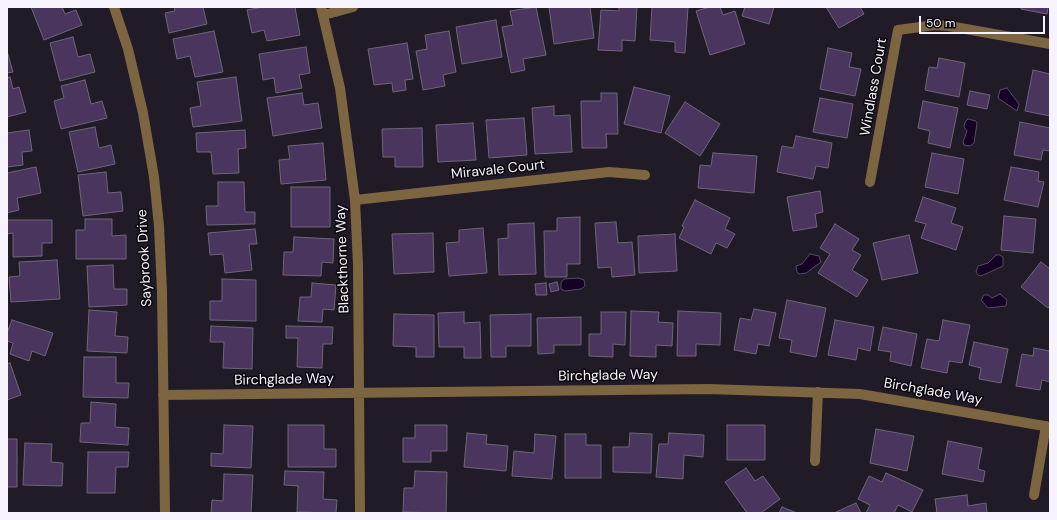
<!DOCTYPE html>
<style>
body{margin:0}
#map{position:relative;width:1057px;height:520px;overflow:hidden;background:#211b28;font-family:"DM Sans",sans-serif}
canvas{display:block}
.frame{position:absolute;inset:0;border:8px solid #f7f3fc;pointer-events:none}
.scale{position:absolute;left:919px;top:16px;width:126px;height:18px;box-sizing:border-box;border:2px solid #f7f3fc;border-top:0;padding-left:5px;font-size:12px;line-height:14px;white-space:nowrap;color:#f7f3fc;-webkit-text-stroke:3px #0a070d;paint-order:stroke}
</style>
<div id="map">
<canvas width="1057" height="520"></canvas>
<div class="frame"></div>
<div class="scale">50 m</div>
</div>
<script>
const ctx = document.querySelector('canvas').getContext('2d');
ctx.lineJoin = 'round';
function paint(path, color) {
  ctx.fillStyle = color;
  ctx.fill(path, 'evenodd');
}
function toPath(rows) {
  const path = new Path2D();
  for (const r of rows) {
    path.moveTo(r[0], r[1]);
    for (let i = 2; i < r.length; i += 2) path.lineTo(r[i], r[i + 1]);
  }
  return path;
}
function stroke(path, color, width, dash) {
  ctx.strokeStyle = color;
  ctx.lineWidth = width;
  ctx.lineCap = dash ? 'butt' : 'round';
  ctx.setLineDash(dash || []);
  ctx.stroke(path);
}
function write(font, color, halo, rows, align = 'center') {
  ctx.font = font + ' "DM Sans",sans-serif';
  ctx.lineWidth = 3;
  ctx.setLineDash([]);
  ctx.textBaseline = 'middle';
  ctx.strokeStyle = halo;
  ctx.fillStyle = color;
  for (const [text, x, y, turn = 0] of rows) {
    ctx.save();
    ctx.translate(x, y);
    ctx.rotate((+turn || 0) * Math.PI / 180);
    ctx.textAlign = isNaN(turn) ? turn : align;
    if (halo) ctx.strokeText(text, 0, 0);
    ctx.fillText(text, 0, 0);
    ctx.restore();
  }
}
const water = toPath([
 [1007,88,1019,104,1017,111,998,98,1000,90,1007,88],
 [968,119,976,121,977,123,974,143,970,146,964,145,963,142,967,131,964,127,965,122,968,119],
 [810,254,819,256,821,262,806,273,799,274,797,272,796,266,802,264,810,254],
 [996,255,1000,255,1003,257,1003,266,981,276,978,275,976,272,978,266,988,263,996,255],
 [578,278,584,280,585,286,581,289,565,291,561,289,561,283,564,279,578,278],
 [1000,294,1007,300,1006,306,988,308,981,300,984,295,988,295,992,298,1000,294]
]);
const building = toPath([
 [31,7,62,7,65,14,76,10,82,25,44,40,31,7],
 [174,7,203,7,207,24,169,33,165,13,175,11,174,7],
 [263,7,295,7,300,35,267,41,264,30,252,33,247,10,263,7],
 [536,7,546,55,523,59,525,70,511,73,502,27,513,25,510,11,536,7],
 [549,7,590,7,594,38,554,44,549,7],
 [619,7,637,7,635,41,622,40,622,51,598,50,601,10,619,11,619,7],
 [652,7,688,7,685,53,675,52,675,42,650,40,652,7],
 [710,7,720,7,723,15,735,11,745,44,710,55,696,11,710,7],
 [745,7,774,7,769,24,742,16,745,7],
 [826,7,860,7,864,14,839,28,826,7],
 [1021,7,1048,7,1047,14,1021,9,1021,7],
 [496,20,502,57,462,64,456,27,496,20],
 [214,31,223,72,195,77,190,56,177,59,173,39,214,31],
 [449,31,456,72,443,75,445,86,423,90,416,51,427,49,425,35,449,31],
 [73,37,78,57,90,54,95,72,60,81,50,43,73,37],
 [407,43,413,79,405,80,406,90,393,92,392,83,374,85,368,49,407,43],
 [306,47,310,73,299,75,302,88,276,93,274,78,263,80,259,54,306,47],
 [828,48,852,53,849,67,861,69,855,96,820,89,828,48],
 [7,51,13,72,7,73,7,51],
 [939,58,965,63,959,97,925,90,929,67,937,68,939,58],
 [1033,70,1050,74,1050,116,1025,111,1033,70],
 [10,77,13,89,19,87,26,112,7,117,7,78,10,77],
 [236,77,242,121,193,127,190,108,201,106,197,82,236,77],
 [85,80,91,104,102,101,107,118,61,129,54,101,64,98,61,86,85,80],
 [634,87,670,96,661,133,624,124,634,87],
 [970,91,990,95,987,109,967,105,970,91],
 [302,93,304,105,318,103,322,128,273,136,267,98,302,93],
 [601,93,617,93,618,134,606,134,607,148,582,148,581,101,601,101,601,93],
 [820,98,853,104,847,138,813,132,820,98],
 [923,101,958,108,950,148,928,143,930,131,918,128,923,101],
 [685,102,720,124,700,156,665,133,685,102],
 [554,106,554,116,570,115,572,152,535,154,532,108,554,106],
 [524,118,527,155,489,158,486,120,524,118],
 [1020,122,1050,128,1050,151,1043,150,1041,160,1014,155,1020,122],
 [473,123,476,160,438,162,436,125,473,123],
 [95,127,99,148,111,145,115,164,78,172,69,132,95,127],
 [422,128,423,167,395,167,395,157,383,157,382,129,422,128],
 [29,130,32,151,22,152,23,165,7,167,7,133,29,130],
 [245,130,246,148,238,149,239,173,213,174,211,152,197,152,196,133,245,130],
 [796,136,832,143,828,168,816,166,813,179,777,172,782,146,793,148,796,136],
 [323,143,326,180,281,184,279,160,290,159,288,146,323,143],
 [713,153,757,156,754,193,698,188,700,165,711,166,713,153],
 [932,153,964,159,958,194,925,187,932,153],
 [36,167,41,193,17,198,19,210,7,213,7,173,36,167],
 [1011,167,1039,172,1038,181,1044,182,1038,207,1004,200,1011,167],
 [106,172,108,193,121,192,123,211,83,216,78,175,106,172],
 [218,182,244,182,245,212,255,212,255,224,207,225,206,206,218,206,218,182],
 [291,187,330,187,330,227,291,227,291,187],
 [820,191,823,212,815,214,817,227,793,231,787,197,820,191],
 [923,197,956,208,951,223,963,227,956,250,921,238,926,224,915,221,923,197],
 [695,200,730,218,725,229,735,234,727,248,716,243,711,254,679,238,684,227,682,226,695,200],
 [1004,216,1036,219,1033,253,1001,250,1004,216],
 [580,217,580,264,567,264,567,277,545,277,544,231,557,231,557,218,580,217],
 [85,219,112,219,112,236,126,235,126,259,76,259,76,230,85,230,85,219],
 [7,220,52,220,52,243,42,243,42,256,13,257,13,233,7,234,7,220],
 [616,222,618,243,632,242,635,275,612,277,611,267,598,268,595,223,616,222],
 [534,223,536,274,499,275,498,239,508,238,508,224,534,223],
 [835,224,859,239,852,250,861,255,852,270,868,280,857,297,818,273,830,254,820,248,835,224],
 [483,228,487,273,449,276,446,243,459,242,459,230,483,228],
 [255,229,257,244,249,244,252,270,225,273,223,254,210,255,208,233,255,229],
 [433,233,434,272,394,274,392,234,433,233],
 [675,234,677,271,639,273,638,236,675,234],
 [909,235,918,273,882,280,873,243,909,235],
 [294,237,334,239,333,263,322,262,321,276,283,275,284,252,293,252,294,237],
 [57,260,60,299,11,302,9,277,20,276,19,262,57,260],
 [1041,262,1050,269,1050,306,1048,308,1021,287,1041,262],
 [113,265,114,289,127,289,127,305,89,307,87,266,113,265],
 [222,279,256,280,256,321,210,320,210,301,222,301,222,279],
 [557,282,559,290,551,292,549,284,557,282],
 [312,283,336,285,334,310,323,309,322,322,298,321,300,297,311,297,312,283],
 [546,283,547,295,536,295,535,284,546,283],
 [787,300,826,308,816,357,790,352,792,340,779,338,787,300],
 [754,309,776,313,769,346,758,344,756,354,734,350,740,318,751,320,754,309],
 [89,310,117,312,115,336,128,337,127,353,87,351,89,310],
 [631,311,659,312,658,322,673,323,672,346,656,345,656,357,630,356,631,311],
 [678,311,721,313,720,345,696,344,696,356,677,356,678,311],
 [464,312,464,323,480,322,481,358,464,358,464,347,439,347,438,313,464,312],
 [601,312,626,312,625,345,613,344,613,357,589,356,589,334,601,334,601,312],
 [394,314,434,315,434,357,416,357,416,347,393,346,394,314],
 [531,314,531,346,506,346,506,357,491,357,490,315,531,314],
 [581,317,581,345,554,345,554,353,538,354,537,318,581,317],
 [12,320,53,333,45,356,32,351,29,361,10,354,13,343,7,341,7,333,12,320],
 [835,320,874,327,870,351,858,348,856,360,828,355,835,320],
 [943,320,970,325,962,363,949,361,947,373,921,368,927,339,939,341,943,320],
 [211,326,253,328,252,369,223,368,224,342,210,342,211,326],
 [286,326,333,327,332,344,323,344,322,368,297,367,298,338,286,338,286,326],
 [883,327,917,334,911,366,890,361,891,352,878,350,883,327],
 [974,342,1008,349,1001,383,979,379,981,368,969,365,974,342],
 [1034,348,1050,351,1050,382,1042,380,1040,390,1016,386,1022,354,1033,356,1034,348],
 [84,357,116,357,116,383,129,383,128,398,83,397,84,357],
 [10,363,21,395,7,400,7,364,10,363],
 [91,402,116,404,115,427,129,428,128,445,80,442,81,423,90,423,91,402],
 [224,425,253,426,251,468,211,466,211,453,223,454,224,425],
 [288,425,324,425,324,449,336,449,336,467,288,467,288,425],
 [415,425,447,425,447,451,431,451,431,462,403,462,403,438,415,438,415,425],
 [727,425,765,425,765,460,727,460,727,425],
 [876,429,914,436,907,471,870,463,876,429],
 [467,433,487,435,486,444,508,446,506,471,464,467,467,433],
 [630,433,652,434,651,473,613,472,613,447,629,447,630,433],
 [669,433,704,435,703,457,684,455,683,479,656,477,659,444,668,444,669,433],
 [535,434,556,436,552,479,512,476,514,451,534,453,535,434],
 [565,434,586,434,586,445,601,445,601,478,565,478,565,434],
 [7,439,17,439,17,487,7,487,7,439],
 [948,441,982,448,978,469,985,471,983,482,942,474,948,441],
 [25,443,52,444,51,462,63,463,62,486,23,485,25,443],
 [88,452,129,452,128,467,116,467,115,493,87,493,88,452],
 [746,468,755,481,763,476,780,499,761,513,747,513,725,482,746,468],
 [285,471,324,472,323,499,337,500,336,513,297,512,298,486,284,485,285,471],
 [415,471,447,472,446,513,403,512,404,488,414,488,415,471],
 [886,473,923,490,912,512,898,505,894,513,866,513,870,505,858,499,869,476,882,482,886,473],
 [224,474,253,475,251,513,211,513,212,500,223,501,224,474],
 [967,495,968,506,986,503,987,513,937,513,935,499,967,495],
 [856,503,861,513,834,513,856,503],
 [782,507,797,513,779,513,782,507]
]);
const minor = toPath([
 [114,7,128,49,143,113,154,177,159,226,162,291,165,513],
 [321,7,340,88,355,200,358,265,360,513],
 [324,15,353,7],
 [870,182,898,30,935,25,949,26,1050,44],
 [355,200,609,172,645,175],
 [163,395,708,389,860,394,1050,427],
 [815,461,818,392],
 [1034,495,1046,426]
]);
const streetNames = [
 ["Windlass Court",874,87,-80],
 ["Miravale Court",498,170,-6],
 ["Saybrook Drive",145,258,-93],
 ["Blackthorne Way",343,259,-92],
 ["Birchglade Way",608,376,-1],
 ["Birchglade Way",284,380,-1],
 ["Birchglade Way",933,392,10]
];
paint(water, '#140123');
stroke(water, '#584a64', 1);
paint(building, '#4a355e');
stroke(building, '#6e6677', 1);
stroke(minor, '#7d6541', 10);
write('14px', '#f7f3fc', '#0a070d', streetNames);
</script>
